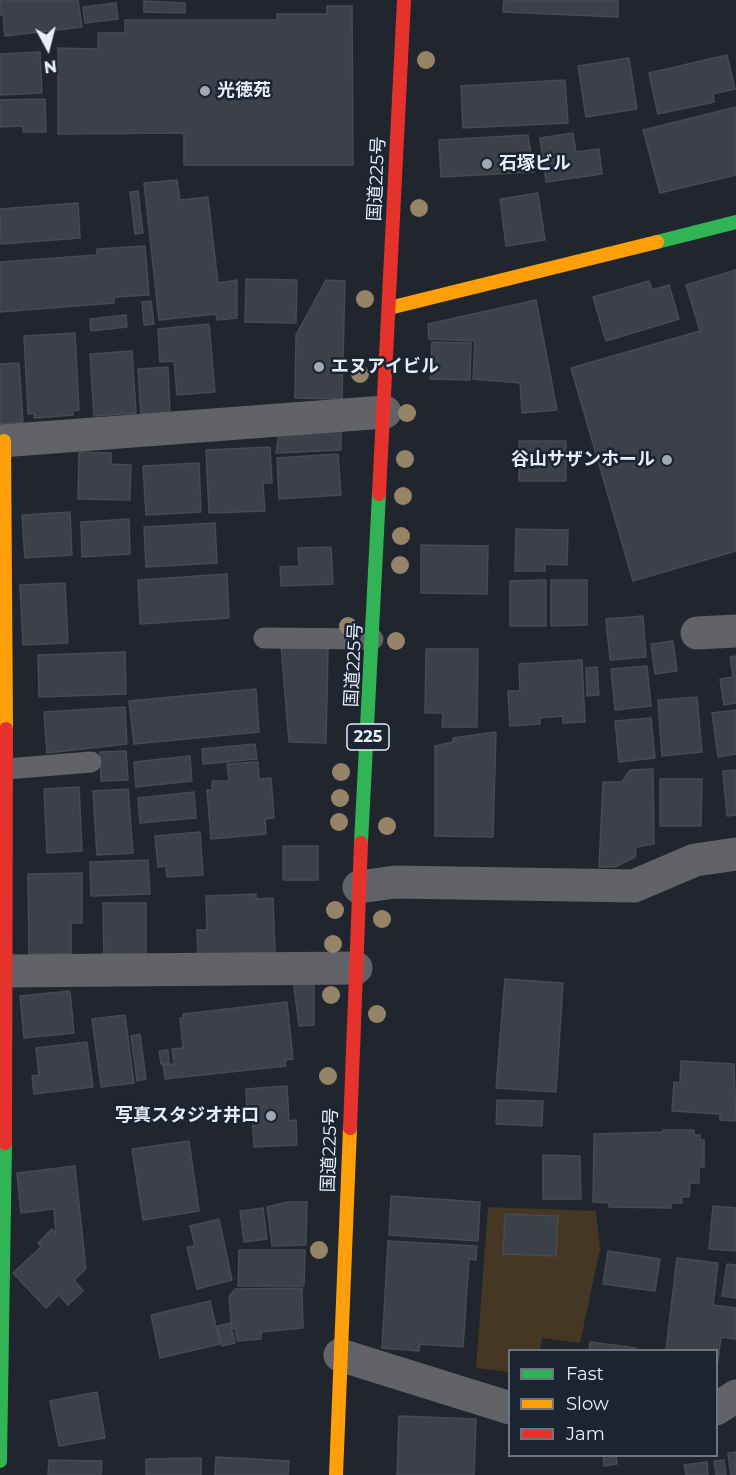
<!DOCTYPE html>
<meta charset="utf-8">
<style>
body{margin:0}
#map{position:relative;width:736px;height:1475px;overflow:hidden;background:#21252d;font-family:Montserrat,sans-serif}
canvas{display:block}
.legend{position:absolute;left:508px;top:1349px;width:210px;height:108px;box-sizing:border-box;background:#1b2433;border:2px solid #6d7582;margin:0;padding:8px 10px;list-style:none;font-size:18px;color:#e8eef9}
.legend li{display:flex;align-items:center;gap:12px;height:30px}
.legend b{width:30px;border:2px solid #6d7582}
.north{position:absolute;left:18px;top:18px;width:60px;height:60px;-webkit-text-stroke:4px #1b2433;paint-order:stroke;rotate:173deg;font-size:16px;font-weight:700;line-height:24px;text-align:center;color:#e8eef9}
.north::after{content:'';display:block;margin:auto;width:21px;height:27px;background:#e8eef9;clip-path:polygon(50% 0,100% 100%,50% 72%,0 100%)}
</style>
<div id="map">
<canvas width="736" height="1475"></canvas>
<ul class="legend">
<li><b style="height:8px;background:#30b455"></b>Fast</li>
<li><b style="height:8px;background:#ff9f0a"></b>Slow</li>
<li><b style="height:8px;background:#e5322d"></b>Jam</li>
</ul>
<div class="north">N</div>
</div>
<script>
const ctx = document.querySelector('canvas').getContext('2d');
ctx.lineJoin = 'round';
function paint(path, color) {
  ctx.fillStyle = color;
  ctx.fill(path, 'evenodd');
}
function toPath(rows) {
  const path = new Path2D();
  for (const r of rows) {
    path.moveTo(r[0], r[1]);
    for (let i = 2; i < r.length; i += 2) path.lineTo(r[i], r[i + 1]);
  }
  return path;
}
function stroke(path, color, width, dash) {
  ctx.strokeStyle = color;
  ctx.lineWidth = width;
  ctx.lineCap = dash ? 'butt' : 'round';
  ctx.setLineDash(dash || []);
  ctx.stroke(path);
}
function write(font, color, halo, rows, align = 'center') {
  ctx.font = font + ' Montserrat,"Noto Sans JP",sans-serif';
  ctx.lineWidth = 5;
  ctx.setLineDash([]);
  ctx.textBaseline = 'middle';
  ctx.strokeStyle = halo;
  ctx.fillStyle = color;
  for (const [text, x, y, turn = 0] of rows) {
    ctx.save();
    ctx.translate(x, y);
    ctx.rotate((+turn || 0) * Math.PI / 180);
    ctx.textAlign = isNaN(turn) ? turn : align;
    if (halo) ctx.strokeText(text, 0, 0);
    ctx.fillText(text, 0, 0);
    ctx.restore();
  }
}
const green = toPath([
 [488,1207,596,1211,600,1249,580,1343,542,1338,540,1350,510,1350,509,1372,476,1368]
]);
const building = toPath([
 [0,0,78,0,82,27,5,36,3,15,0,15,0,0],
 [504,0,618,0,618,17,503,12,504,0],
 [144,1,185,3,185,13,144,12,144,1],
 [116,3,118,19,85,23,83,7,116,3],
 [327,6,352,6,353,165,184,165,184,133,58,134,58,48,98,49,98,33,125,33,125,20,277,20,277,14,327,14,327,6],
 [40,52,42,93,0,95,0,54,40,52],
 [727,55,735,89,713,94,714,102,658,114,649,73,727,55],
 [629,58,637,109,586,117,578,66,629,58],
 [565,80,568,123,463,128,461,86,565,80],
 [45,99,46,132,23,132,23,126,0,127,0,100,45,99],
 [736,107,736,175,660,193,643,130,736,107],
 [573,133,576,152,599,149,602,174,546,182,540,138,573,133],
 [528,135,534,172,441,177,439,140,528,135],
 [177,180,180,200,208,197,218,283,237,280,237,318,217,320,216,314,159,320,144,183,177,180],
 [138,191,143,233,135,234,130,192,138,191],
 [538,193,545,240,506,246,500,199,538,193],
 [78,203,80,238,1,244,0,209,78,203],
 [145,246,149,295,114,297,114,303,0,312,0,262,97,255,97,249,145,246],
 [736,270,736,551,633,581,571,368,700,331,686,285,736,270],
 [246,279,297,280,296,323,245,322,246,279],
 [326,280,345,281,342,399,295,398,296,335,326,280],
 [649,281,652,290,669,285,679,319,606,341,593,297,649,281],
 [536,300,557,410,522,413,520,383,473,379,475,341,429,339,428,324,536,300],
 [151,301,154,324,144,325,142,302,151,301],
 [126,315,127,327,91,331,90,319,126,315],
 [209,324,215,392,177,395,174,361,160,362,158,329,209,324],
 [75,333,79,410,72,411,73,415,34,418,34,413,28,414,24,336,75,333],
 [432,342,471,343,470,380,430,379,432,342],
 [132,351,136,413,94,416,90,354,132,351],
 [19,363,23,422,0,424,0,364,19,363],
 [168,367,170,413,141,415,138,369,168,367],
 [341,429,341,450,276,453,279,433,341,429],
 [519,441,566,441,566,481,519,481,519,441],
 [270,447,272,483,263,483,265,511,209,513,206,450,270,447],
 [79,452,111,453,111,464,131,465,130,500,78,499,79,452],
 [338,454,341,495,279,499,277,458,338,454],
 [199,463,201,512,146,515,143,466,199,463],
 [70,512,72,555,25,558,22,515,70,512],
 [129,519,130,554,82,557,81,522,129,519],
 [215,523,217,563,146,567,144,527,215,523],
 [516,529,568,530,567,565,545,564,545,571,515,571,516,529],
 [421,545,488,546,487,594,421,593,421,545],
 [331,547,333,584,281,586,280,567,299,566,298,548,331,547],
 [227,574,229,618,140,624,138,580,227,574],
 [546,580,546,626,510,626,510,581,546,580],
 [551,580,587,580,587,625,551,626,551,580],
 [65,583,68,643,23,645,20,585,65,583],
 [643,616,646,657,610,660,606,619,643,616],
 [673,641,677,671,655,674,651,644,673,641],
 [281,645,328,649,326,743,289,742,281,645],
 [426,649,478,649,477,727,442,727,443,713,425,713,426,649],
 [125,652,126,694,39,697,38,655,125,652],
 [736,656,736,703,724,705,720,679,733,677,730,657,736,656],
 [582,660,585,722,563,723,563,716,540,718,540,724,510,726,508,691,520,691,519,664,582,660],
 [647,666,651,706,615,710,611,669,647,666],
 [597,667,599,695,587,696,586,668,597,667],
 [256,689,259,732,134,744,129,701,256,689],
 [697,697,702,752,662,756,658,700,697,697],
 [125,707,127,744,47,753,44,712,125,707],
 [736,710,736,754,718,757,712,713,736,710],
 [651,718,655,758,619,762,615,721,651,718],
 [496,732,493,837,435,836,435,746,453,742,453,738,496,732],
 [255,744,257,759,203,764,202,749,255,744],
 [126,751,128,780,101,781,100,752,126,751],
 [190,756,192,781,136,787,134,762,190,756],
 [258,762,259,779,271,778,274,818,265,819,266,834,211,839,207,790,212,790,212,781,229,781,227,764,258,762],
 [653,769,654,844,636,847,635,857,615,867,599,867,603,782,622,782,630,770,653,769],
 [736,770,736,815,727,816,723,771,736,770],
 [660,779,702,779,701,826,660,826,660,779],
 [79,787,82,851,47,853,44,789,79,787],
 [128,789,133,853,97,855,93,791,128,789],
 [194,792,196,818,140,823,138,798,194,792],
 [200,832,203,875,167,877,166,866,158,867,155,836,200,832],
 [283,846,318,846,318,880,283,880,283,846],
 [148,860,150,894,91,896,90,862,148,860],
 [82,873,82,923,71,923,71,954,29,954,28,874,82,873],
 [256,894,256,899,273,898,275,953,198,955,197,930,207,930,206,896,256,894],
 [103,903,146,903,146,957,104,958,103,903],
 [314,978,314,1025,299,1026,293,980,314,978],
 [505,979,563,983,556,1092,496,1088,505,979],
 [70,991,74,1033,24,1038,20,996,70,991],
 [287,1002,293,1059,285,1060,286,1066,165,1079,163,1065,174,1064,172,1049,183,1048,180,1018,184,1018,183,1014,287,1002],
 [125,1015,134,1083,101,1087,92,1019,125,1015],
 [140,1034,146,1079,137,1081,131,1036,140,1034],
 [87,1042,93,1087,34,1094,32,1076,39,1075,36,1048,87,1042],
 [168,1050,169,1063,161,1064,159,1051,168,1050],
 [681,1061,734,1064,736,1121,720,1120,720,1114,672,1111,674,1082,680,1083,681,1061],
 [287,1086,289,1121,296,1120,297,1145,254,1147,252,1112,247,1113,246,1089,287,1086],
 [497,1100,543,1101,542,1126,496,1124,497,1100],
 [663,1130,694,1130,694,1135,700,1135,700,1140,704,1140,704,1167,699,1167,699,1183,690,1183,689,1197,682,1197,682,1203,671,1203,671,1208,609,1207,609,1203,593,1202,594,1134,663,1132,663,1130],
 [189,1141,199,1211,143,1220,132,1149,189,1141],
 [543,1155,580,1156,581,1199,543,1199,543,1155],
 [75,1166,86,1269,74,1280,83,1291,68,1305,59,1295,46,1308,13,1273,41,1247,38,1243,52,1229,56,1234,54,1209,21,1213,17,1173,75,1166],
 [391,1196,480,1202,478,1241,389,1235,391,1196],
 [287,1202,307,1202,306,1245,272,1246,267,1207,287,1202],
 [713,1206,736,1208,736,1251,709,1249,713,1206],
 [263,1208,267,1239,244,1242,240,1211,263,1208],
 [505,1214,558,1216,556,1256,503,1254,505,1214],
 [219,1219,232,1280,197,1289,187,1247,195,1246,190,1226,219,1219],
 [388,1241,477,1246,476,1260,469,1259,463,1347,420,1344,419,1351,382,1348,388,1241],
 [239,1250,305,1250,304,1286,238,1286,239,1250],
 [608,1251,660,1259,655,1291,603,1284,608,1251],
 [677,1258,718,1263,713,1305,736,1308,736,1339,721,1337,718,1362,716,1350,666,1350,677,1258],
 [727,1264,736,1265,736,1298,722,1296,727,1264],
 [302,1288,303,1328,261,1332,261,1339,237,1341,235,1328,232,1329,229,1297,235,1289,302,1288],
 [210,1301,220,1344,160,1358,151,1315,210,1301],
 [230,1323,235,1343,222,1346,217,1326,230,1323],
 [590,1342,636,1348,635,1350,589,1350,590,1342],
 [97,1392,105,1438,59,1446,50,1401,97,1392],
 [399,1416,476,1419,474,1475,397,1475,399,1416],
 [736,1452,736,1475,731,1475,728,1453,736,1452],
 [603,1456,616,1456,617,1464,604,1466,603,1456],
 [216,1457,289,1461,288,1475,215,1475,216,1457],
 [201,1458,201,1475,146,1475,146,1459,201,1458],
 [49,1460,102,1461,101,1475,48,1475,49,1460],
 [724,1460,726,1475,716,1475,714,1461,724,1460],
 [707,1462,708,1475,686,1475,684,1465,707,1462]
]);
const lane = toPath([
 [264,638,373,639],
 [6,769,91,762]
]);
const street = toPath([
 [0,441,385,412],
 [697,633,736,631],
 [359,887,395,882,634,886,695,860,736,854],
 [0,971,356,968],
 [340,1355,510,1408],
 [716,1409,736,1396]
]);
const fast = toPath([
 [657,242,736,222],
 [361,843,379,494],
 [0,1461,5,1143]
]);
const slow = toPath([
 [389,308,657,242],
 [4,441,6,729],
 [336,1475,350,1128]
]);
const jam = toPath([
 [379,494,404,0],
 [350,1128,361,843],
 [5,1143,6,729]
]);
const trees = [
 [426,60],
 [419,208],
 [365,299],
 [360,374],
 [407,413],
 [405,459],
 [403,496],
 [401,536],
 [400,565],
 [348,626],
 [396,641],
 [341,772],
 [340,798],
 [339,822],
 [387,826],
 [335,910],
 [382,919],
 [333,944],
 [331,995],
 [377,1014],
 [328,1076],
 [319,1250]
];
const markers = [
 [205,91,6,"#a2a8b2"],
 [487,164,6,"#a2a8b2"],
 [319,367,6,"#a2a8b2"],
 [667,460,6,"#a2a8b2"],
 [271,1116,6,"#a2a8b2"]
];
const shields = [
 [368,737,42]
];
const shieldNames = [
 ["225",368,737]
];
const poiNames = [
 ["光徳苑",217,91],
 ["石塚ビル",499,164],
 ["エヌアイビル",331,367],
 ["谷山サザンホール",655,460,"right"],
 ["写真スタジオ井口",259,1116,"right"]
];
const streetNames = [
 ["国道225号",377,179,-87],
 ["国道225号",354,665,-87],
 ["国道225号",330,1150,-88]
];
paint(green, '#443723');
paint(building, '#3c4049');
stroke(building, '#464b51', 1.5);
stroke(lane, '#626367', 21);
stroke(street, '#626367', 33);
stroke(fast, '#30b455', 14);
stroke(slow, '#ff9f0a', 14);
stroke(jam, '#e5322d', 14);
ctx.fillStyle = '#968468';
for (const [x, y] of trees) {
  ctx.beginPath();
  ctx.arc(x, y, 9, 0, 2 * Math.PI);
  ctx.fill();
}
for (const [x, y, r, color] of markers) {
  const dot = new Path2D();
  dot.arc(x, y, r, 0, 2 * Math.PI);
  ctx.fillStyle = color;
  ctx.fill(dot);
  stroke(dot, '#1b2433', 2);
}
for (const [x, y, w] of shields) {
  const box = new Path2D();
  box.roundRect(x - w / 2, y - 13, w, 26, 4.5);
  ctx.fillStyle = '#1b2433';
  ctx.fill(box);
  stroke(box, '#e8eef9', 1.5);
}
write('bold 16px', '#e8eef9', null, shieldNames);
write('bold 18px', '#e8eef9', '#1b2433', poiNames, 'left');
write('18px', '#e8eef9', '#1b2433', streetNames);
</script>
